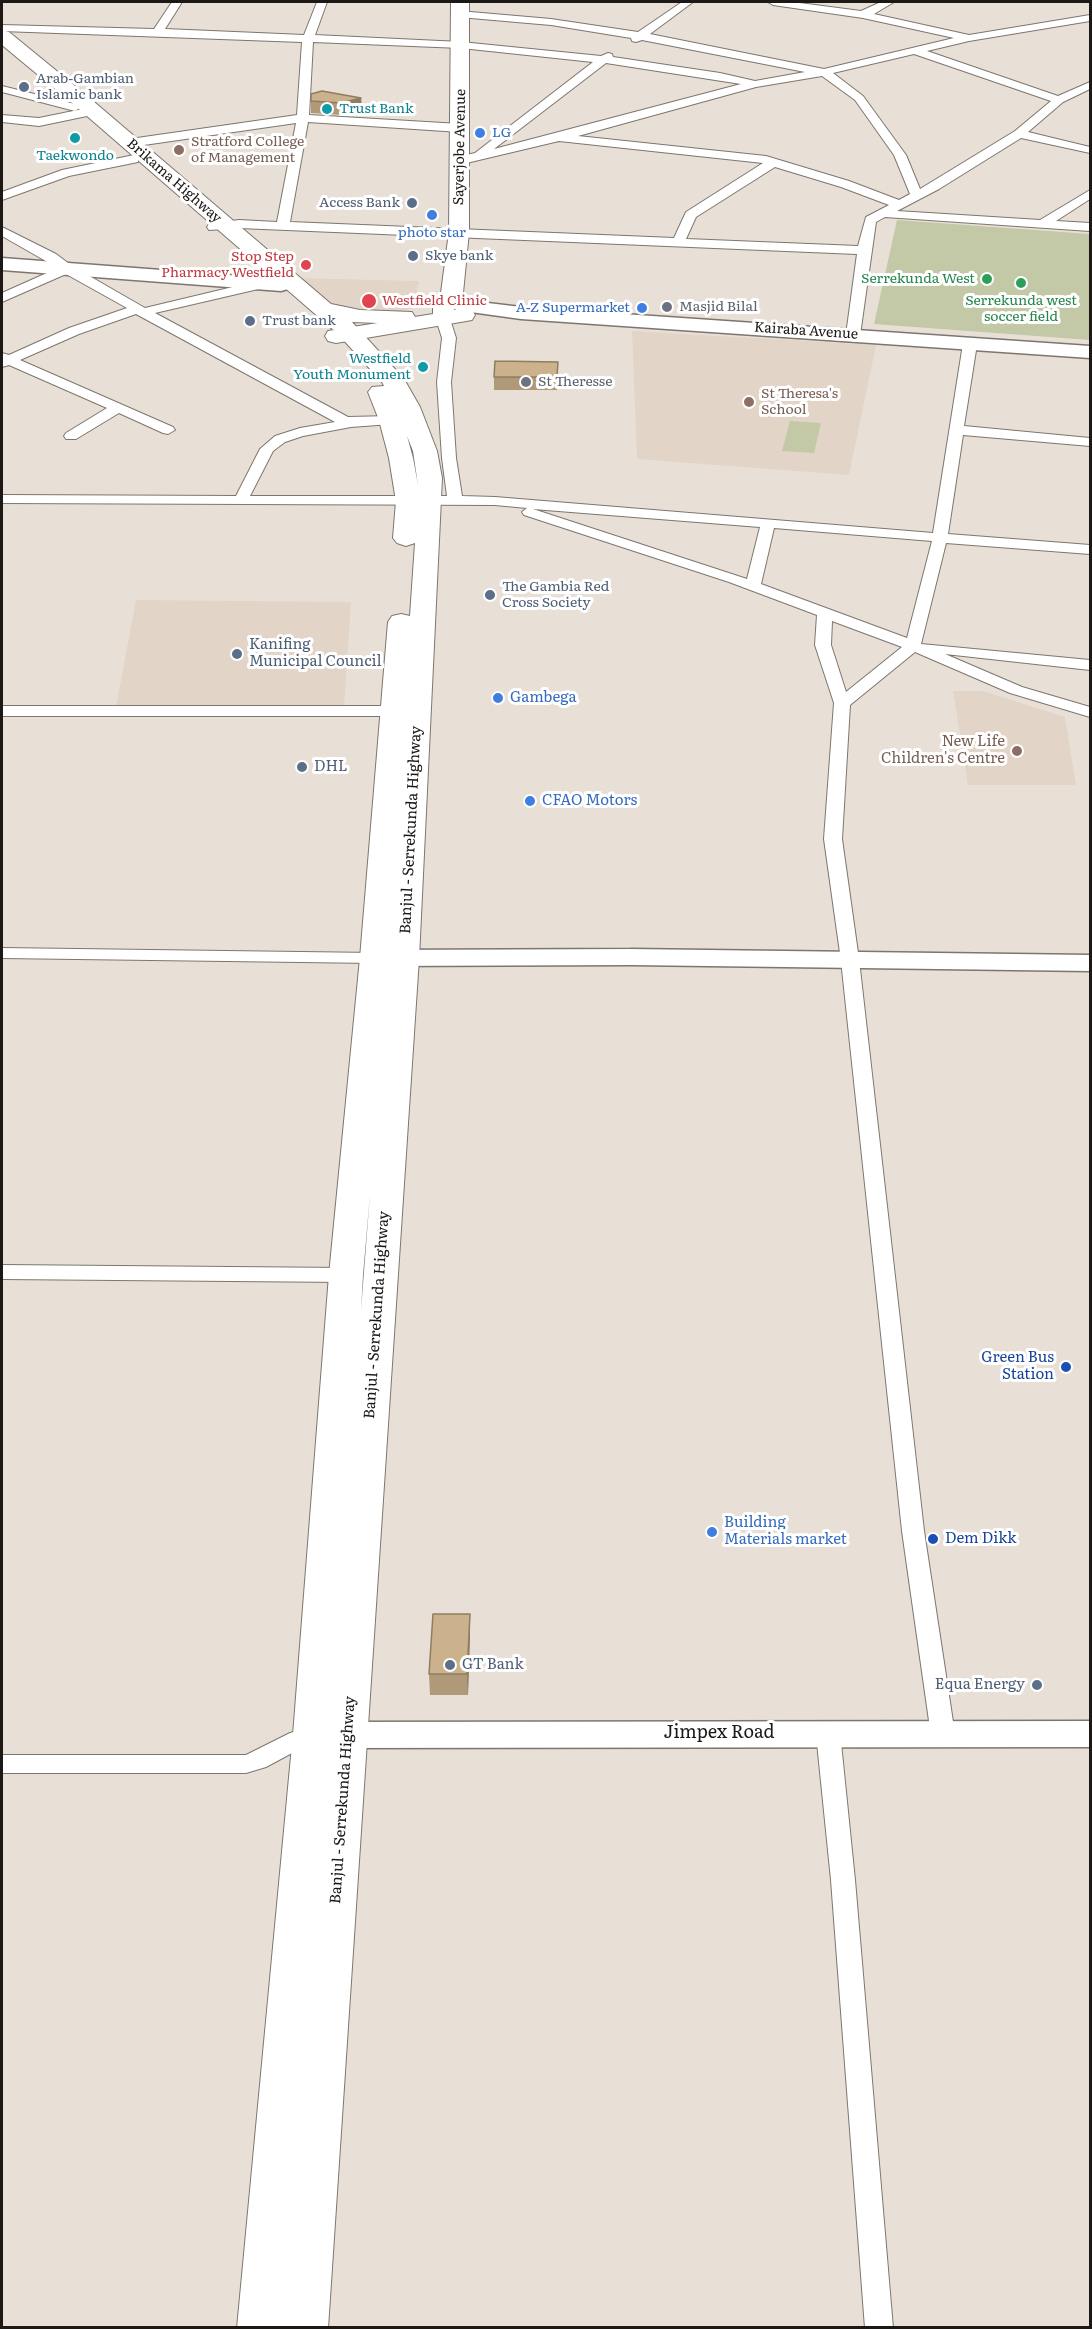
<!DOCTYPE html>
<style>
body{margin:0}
#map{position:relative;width:1092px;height:2329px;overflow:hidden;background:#e8e0d7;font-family:Literata,serif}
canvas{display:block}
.frame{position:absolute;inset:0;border:3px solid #1b1815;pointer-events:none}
</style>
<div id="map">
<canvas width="1092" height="2329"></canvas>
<div class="frame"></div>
</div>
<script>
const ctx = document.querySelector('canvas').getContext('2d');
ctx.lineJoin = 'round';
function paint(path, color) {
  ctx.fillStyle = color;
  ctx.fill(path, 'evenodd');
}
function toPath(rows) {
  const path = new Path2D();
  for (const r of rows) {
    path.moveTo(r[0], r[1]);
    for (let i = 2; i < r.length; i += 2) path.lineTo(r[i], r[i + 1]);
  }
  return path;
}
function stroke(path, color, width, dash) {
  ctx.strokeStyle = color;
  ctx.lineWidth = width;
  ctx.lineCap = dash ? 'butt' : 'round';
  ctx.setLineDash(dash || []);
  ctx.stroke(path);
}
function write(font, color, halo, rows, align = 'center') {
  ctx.font = font + ' Literata,serif';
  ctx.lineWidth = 6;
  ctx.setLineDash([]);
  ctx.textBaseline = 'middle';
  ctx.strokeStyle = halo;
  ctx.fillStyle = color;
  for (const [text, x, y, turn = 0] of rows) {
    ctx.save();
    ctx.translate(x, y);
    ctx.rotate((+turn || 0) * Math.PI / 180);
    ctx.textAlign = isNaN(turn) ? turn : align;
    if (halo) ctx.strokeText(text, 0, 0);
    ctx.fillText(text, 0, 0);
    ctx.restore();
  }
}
const built = toPath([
 [293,278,419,281,413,308,400,312,337,311],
 [632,331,876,345,849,475,637,459],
 [136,600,351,602,344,707,116,707],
 [953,691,983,691,1065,717,1076,785,968,785]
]);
const green = toPath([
 [897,220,1090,234,1090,340,874,324],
 [790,421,821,423,814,453,782,451]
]);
const street = toPath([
 [172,2,182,2,165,29,304,35,317,2,327,2,315,35,461,42,601,56,608,53,612,54,613,57,720,73,755,81,805,72,642,40,636,42,632,41,631,38,551,25,459,17,453,14,459,11,551,19,638,32,682,2,693,2,650,34,824,69,954,38,863,18,773,5,768,2,792,2,861,11,881,2,894,2,874,14,969,35,1090,15,1090,21,969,41,927,51,1058,96,1090,82,1090,89,1063,102,1028,132,1090,147,1090,153,1021,138,939,189,897,211,1040,220,1090,190,1090,199,1056,221,1090,223,1090,231,885,217,876,222,860,335,853,339,846,335,857,254,239,228,209,230,207,227,209,224,239,220,277,222,296,123,130,147,124,143,130,139,297,115,302,42,2,31,2,25,154,29,172,2],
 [313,42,461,48,593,62,475,153,454,158,454,164,458,165,559,141,763,163,686,212,674,238,290,222,308,122,460,132,466,128,460,124,309,115,313,42],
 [914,54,1051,101,1015,131,920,189,906,155,863,96,833,73,914,54],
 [606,63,741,84,494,149,606,63],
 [822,76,855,100,894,155,910,194,899,200,849,181,766,156,578,136,756,87,822,76],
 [775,167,841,187,889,205,866,217,858,246,686,239,696,217,775,167],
 [2,86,79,105,81,107,75,111,2,92,2,86],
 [83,109,87,110,87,116,39,126,2,122,2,115,39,118,83,109],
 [134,155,138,156,138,162,69,176,2,200,2,192,62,170,134,155],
 [2,227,56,254,72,266,145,308,262,280,267,281,269,284,267,287,155,313,348,417,391,416,398,420,391,424,351,427,303,436,285,442,273,451,250,496,447,496,442,458,437,382,442,338,436,319,443,315,450,319,456,338,451,382,456,458,462,496,495,497,933,533,963,344,970,340,977,344,964,426,1090,438,1090,446,963,435,948,534,1090,545,1090,554,946,543,921,644,1090,660,1090,670,945,654,1022,687,1090,707,1090,717,1010,693,915,652,850,705,842,839,859,960,924,1531,955,1735,951,1741,943,1744,935,1741,931,1735,902,1531,841,960,824,839,834,703,815,645,817,615,729,582,524,515,522,512,527,508,495,505,2,503,2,495,236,496,260,449,275,436,300,428,335,422,136,314,79,334,20,360,173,427,175,430,168,434,163,433,119,413,76,439,66,439,64,436,66,433,107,408,9,365,2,367,2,353,9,355,69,328,127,308,66,274,2,302,2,293,58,268,2,236,2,227],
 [533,509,760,527,747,579,533,509],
 [774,528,932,541,907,638,761,584,774,528],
 [832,621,902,647,846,692,831,645,832,621],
 [2,706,394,706,402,711,394,716,2,716,2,706],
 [2,948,375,953,381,954,384,958,381,962,375,963,2,958,2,948],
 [2,1265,346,1268,353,1270,356,1275,353,1280,346,1282,2,1279,2,1265],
 [828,1724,836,1727,840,1733,855,1880,893,2328,865,2328,831,1880,816,1733,820,1727,828,1724],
 [313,1726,321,1729,325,1735,321,1741,305,1746,266,1767,246,1773,2,1773,2,1755,246,1755,290,1733,313,1726]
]);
const secondary = toPath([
 [2,258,281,279,288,281,291,285,288,289,281,291,2,270,2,258],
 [463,300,521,307,1090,346,1090,358,521,319,456,310,453,306,456,302,463,300],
 [631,949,1090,955,1090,971,631,965,382,966,373,964,369,958,373,952,382,950,631,949],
 [1090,1721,1090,1747,328,1748,316,1744,311,1735,316,1726,328,1722,1090,1721]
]);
const primary = toPath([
 [451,2,469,2,469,232,463,293,454,310,464,309,472,310,475,315,472,320,443,325,336,343,328,341,325,336,328,331,433,314,433,307,441,293,449,232,451,2]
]);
const highway = toPath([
 [2,30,9,32,86,95,331,304,360,310,412,312,415,317,412,322,404,324,352,322,404,379,420,407,437,451,442,478,419,958,328,2328,237,2328,293,1735,329,1275,360,958,388,622,392,616,401,614,410,616,415,543,406,546,397,543,393,538,396,501,389,458,379,420,368,392,372,387,384,386,382,382,337,333,72,103,2,45,2,30],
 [407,436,413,451,418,485,413,458,407,436],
 [370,1194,361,1311,363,1275,370,1194]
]);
const wall = toPath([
 [361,98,362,109,342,115,311,113,311,101],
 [558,362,557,390,494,390,494,377],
 [470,1614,470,1635,468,1695,430,1695,429,1674]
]);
const shadedWall = toPath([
 [361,98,362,109,342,115,341,103],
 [470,1614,470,1635,468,1695,467,1674]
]);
const building = toPath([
 [322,91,361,98,341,103,311,101,311,94,322,91],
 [495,361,558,362,557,377,494,377,495,361],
 [433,1614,470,1614,467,1674,429,1674,433,1614]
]);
const markers = [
 [24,87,6,"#5c6f8a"],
 [327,109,6,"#0f9aa8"],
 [480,133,6,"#3f7fe0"],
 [75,138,6,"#0f9aa8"],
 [179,150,6,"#8d6e63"],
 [412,203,6,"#5c6f8a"],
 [432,215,6,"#3f7fe0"],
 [413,256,6,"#5c6f8a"],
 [306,265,6,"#e0444e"],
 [987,279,6,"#2e9e5b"],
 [1021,283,6,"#2e9e5b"],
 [369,301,8,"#e0444e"],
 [667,307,6,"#6b7280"],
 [642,308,6,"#3f7fe0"],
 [250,321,6,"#5c6f8a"],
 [423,367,6,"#0f9aa8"],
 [526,382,6,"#6b7280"],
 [749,402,6,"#8d6e63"],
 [490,595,6,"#5c6f8a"],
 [237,654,6,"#5c6f8a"],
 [498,698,6,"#3f7fe0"],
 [1017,751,6,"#8d6e63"],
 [302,767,6,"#5c6f8a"],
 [530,801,6,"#3f7fe0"],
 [1066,1367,6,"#1a4fb4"],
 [712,1532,6,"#3f7fe0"],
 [933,1539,6,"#1a4fb4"],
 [450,1665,6,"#5c6f8a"],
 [1037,1685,6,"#5c6f8a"]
];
const farServicenames = [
 ["Arab-Gambian",36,79],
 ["Islamic bank",36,95],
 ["Access Bank",400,203,"right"],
 ["Skye bank",425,256],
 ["Trust bank",262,321],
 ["The Gambia Red",502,587],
 ["Cross Society",502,603]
];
const farCulturenames = [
 ["Trust Bank",339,109],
 ["Taekwondo",75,156,"center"],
 ["Westfield",411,359,"right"],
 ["Youth Monument",411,375,"right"]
];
const farShopnames = [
 ["LG",492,133],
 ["photo star",432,233,"center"],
 ["A-Z Supermarket",630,308,"right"]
];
const farEducationnames = [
 ["Stratford College",191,142],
 ["of Management",191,158],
 ["St Theresa's",761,394],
 ["School",761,410]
];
const farStreetnames = [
 ["Sayerjobe Avenue",460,147,-89],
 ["Brikama Highway",174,181,41],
 ["Kairaba Avenue",806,331,4]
];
const farHealthnames = [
 ["Stop Step",294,257],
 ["Pharmacy Westfield",294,273],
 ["Westfield Clinic",382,301,"left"]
];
const farLeisurenames = [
 ["Serrekunda West",975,279],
 ["Serrekunda west",1021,301,"center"],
 ["soccer field",1021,317,"center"]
];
const farWorshipnames = [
 ["Masjid Bilal",679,307],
 ["St Theresse",538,382]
];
const serviceNames = [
 ["Kanifing",249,645],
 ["Municipal Council",249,662],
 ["DHL",314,767],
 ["GT Bank",462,1665],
 ["Equa Energy",1025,1685,"right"]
];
const shopNames = [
 ["Gambega",510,698],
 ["CFAO Motors",542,801],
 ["Building",724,1523],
 ["Materials market",724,1540]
];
const educationNames = [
 ["New Life",1005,742],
 ["Children's Centre",1005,759]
];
const streetNames = [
 ["Banjul - Serrekunda Highway",411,830,-87],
 ["Banjul - Serrekunda Highway",377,1315,-86],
 ["Banjul - Serrekunda Highway",343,1800,-86]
];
const transitNames = [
 ["Green Bus",1054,1358],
 ["Station",1054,1375],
 ["Dem Dikk",945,1539,"left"]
];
const nearStreetnames = [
 ["Jimpex Road",719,1733]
];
paint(built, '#e2d4c6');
paint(green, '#c3c8a6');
stroke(street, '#7d766e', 2);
stroke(secondary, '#7d766e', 3);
stroke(primary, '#7d766e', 2);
stroke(highway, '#7d766e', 2);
paint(street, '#fff');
paint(secondary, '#fff');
paint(primary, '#fff');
paint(highway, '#fff');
paint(wall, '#af9978');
paint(shadedWall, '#8f7d62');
paint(building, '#ccb28c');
stroke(building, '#8f7d62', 1.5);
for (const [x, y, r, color] of markers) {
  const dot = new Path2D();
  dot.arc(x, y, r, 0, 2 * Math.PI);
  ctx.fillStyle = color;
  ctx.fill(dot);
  stroke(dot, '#fff', 2);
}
write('14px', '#4e5e75', '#fff', farServicenames, 'left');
write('14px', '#0d838f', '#fff', farCulturenames, 'left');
write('14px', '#366cbe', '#fff', farShopnames, 'left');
write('14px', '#785e54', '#fff', farEducationnames, 'left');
write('14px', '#1b1815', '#fff', farStreetnames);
write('14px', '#be3a42', '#fff', farHealthnames, 'right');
write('14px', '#27864d', '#fff', farLeisurenames, 'right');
write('14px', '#5b616d', '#fff', farWorshipnames, 'left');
write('15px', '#4e5e75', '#fff', serviceNames, 'left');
write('15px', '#366cbe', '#fff', shopNames, 'left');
write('15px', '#785e54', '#fff', educationNames, 'right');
write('15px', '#1b1815', '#fff', streetNames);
write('15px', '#164399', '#fff', transitNames, 'right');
write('18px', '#1b1815', '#fff', nearStreetnames);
</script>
